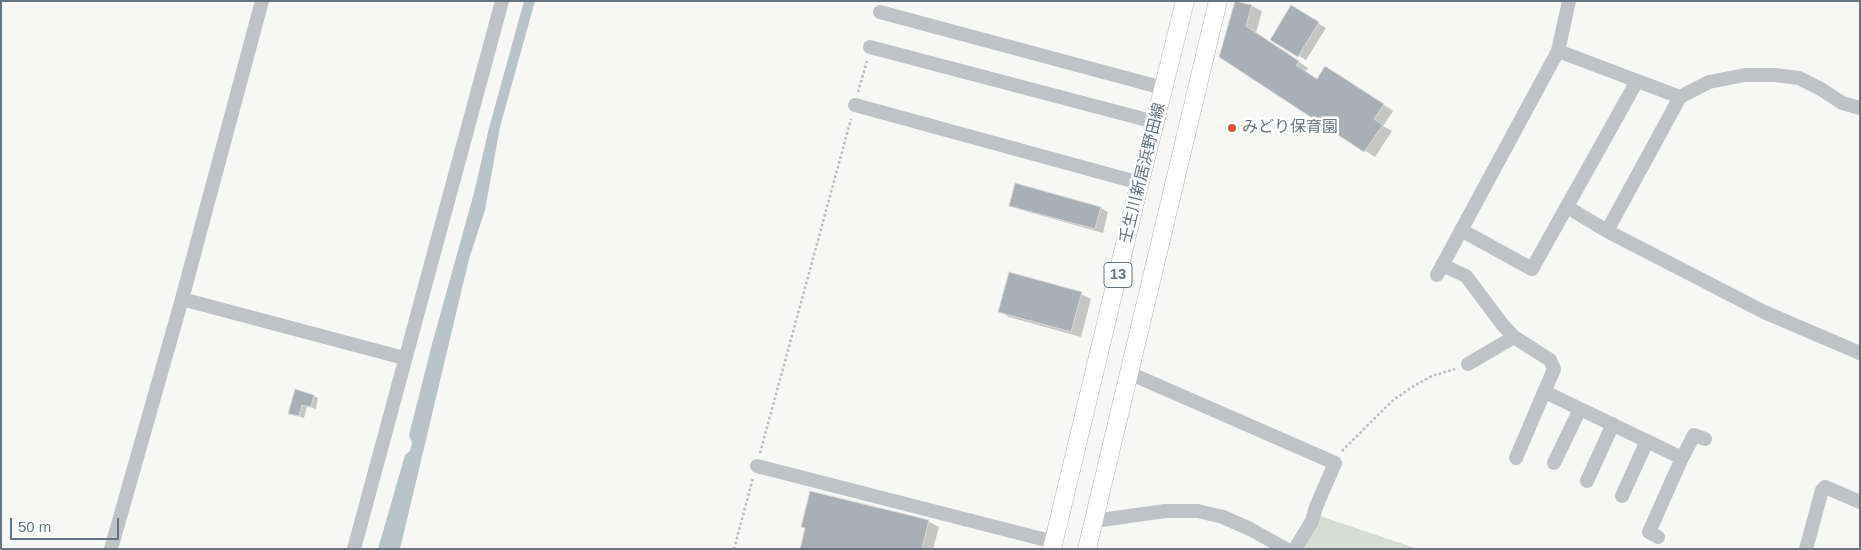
<!DOCTYPE html>
<meta charset="utf-8">
<style>
body{margin:0}
#map{position:relative;width:1861px;height:550px;overflow:hidden;background:#f7f7f5;font-family:Arial,sans-serif}
canvas{display:block}
.frame{position:absolute;inset:0;border:2px solid #65747e;pointer-events:none}
.scale{position:absolute;left:10px;top:518px;width:109px;height:22px;box-sizing:border-box;border:2px solid #65747e;border-top:0;padding-left:6px;font-size:15px;line-height:18px;white-space:nowrap;color:#65747e;-webkit-text-stroke:4px #fff;paint-order:stroke}
</style>
<div id="map">
<canvas width="1861" height="550"></canvas>
<div class="frame"></div>
<div class="scale">50 m</div>
</div>
<script>
const ctx = document.querySelector('canvas').getContext('2d');
ctx.lineJoin = 'round';
function paint(path, color) {
  ctx.fillStyle = color;
  ctx.fill(path, 'evenodd');
}
function toPath(rows) {
  const path = new Path2D();
  for (const r of rows) {
    path.moveTo(r[0], r[1]);
    for (let i = 2; i < r.length; i += 2) path.lineTo(r[i], r[i + 1]);
  }
  return path;
}
function stroke(path, color, width, dash) {
  ctx.strokeStyle = color;
  ctx.lineWidth = width;
  ctx.lineCap = dash ? 'butt' : 'round';
  ctx.setLineDash(dash || []);
  ctx.stroke(path);
}
function write(font, color, halo, rows, align = 'center') {
  ctx.font = font + ' Arial,"Noto Sans JP",sans-serif';
  ctx.lineWidth = 5;
  ctx.setLineDash([]);
  ctx.textBaseline = 'middle';
  ctx.strokeStyle = halo;
  ctx.fillStyle = color;
  for (const [text, x, y, turn = 0] of rows) {
    ctx.save();
    ctx.translate(x, y);
    ctx.rotate((+turn || 0) * Math.PI / 180);
    ctx.textAlign = isNaN(turn) ? turn : align;
    if (halo) ctx.strokeText(text, 0, 0);
    ctx.fillText(text, 0, 0);
    ctx.restore();
  }
}
const green = toPath([
 [1314,514,1418,549,1295,549]
]);
const water = toPath([
 [524,1,535,1,500,127,485,210,469,259,400,549,378,549,405,455,410,451,412,443,409,435,432,344,474,193,489,128]
]);
const shadow = toPath([
 [1237,1,1252,6,1262,11,1256,33,1308,68,1305,72,1318,80,1336,73,1393,111,1383,126,1392,131,1375,157,1221,57],
 [1291,7,1326,28,1306,60,1271,39],
 [1016,185,1101,208,1108,212,1103,233,1018,209,1010,205],
 [1081,294,1091,299,1081,337,1009,317,999,311],
 [314,396,318,398,316,409,307,406,304,418,290,413],
 [811,493,929,522,939,527,933,549,801,549,806,528]
]);
const building = toPath([
 [1235,1,1252,5,1246,26,1299,61,1296,65,1317,79,1325,66,1384,104,1374,119,1383,125,1364,152,1219,57,1235,1],
 [1291,5,1319,22,1298,57,1270,40,1291,5],
 [1015,183,1101,207,1095,229,1009,206,1015,183],
 [1009,272,1082,292,1071,332,998,312,1009,272],
 [295,389,314,395,311,407,302,405,299,416,288,414,295,389],
 [810,491,929,520,922,549,800,549,805,528,801,527,810,491]
]);
const path = toPath([
 [858,92,867,61],
 [1342,451,1392,401,1412,387,1432,376,1455,369],
 [760,453,851,119],
 [734,549,753,478]
]);
const minor = toPath([
 [880,12,1163,88],
 [870,47,1155,122],
 [1558,51,1680,97,1607,231,1567,207],
 [1680,97,1709,82,1745,75,1774,75,1799,78,1821,89,1842,103,1860,108],
 [855,105,1140,183],
 [1461,230,1532,269,1637,81],
 [1607,231,1764,312,1860,353],
 [1442,265,1466,276,1502,324,1514,337,1550,360,1554,369,1516,458],
 [1437,275,1558,51,1569,1],
 [182,299,404,358],
 [1468,364,1514,337],
 [1129,373,1335,463,1316,507,1312,521,1295,549],
 [1545,392,1682,458],
 [1554,463,1580,409],
 [757,466,1054,542],
 [1587,481,1613,424],
 [1622,496,1647,441],
 [1094,521,1165,511,1198,511,1223,517,1250,529,1286,549],
 [1658,537,1649,532,1682,458,1694,435,1705,439],
 [111,549,182,299,262,1],
 [354,549,502,1],
 [1806,549,1822,490,1825,487,1830,489,1860,502]
]);
const major = toPath([
 [1052,549,1136,198,1185,1],
 [1087,549,1218,1]
]);
const markers = [
 [1232,128,5,"#d75436"]
];
const shields = [
 [1118,275,28]
];
const shieldNames = [
 ["13",1118,275]
];
const poiNames = [
 ["みどり保育園",1242,128]
];
const streetNames = [
 ["壬生川新居浜野田線",1143,173,-76]
];
paint(green, '#d7dcd4');
paint(water, '#b8c4c8');
paint(shadow, '#0003');
paint(building, '#a9b0b5');
stroke(building, '#d9d9d7', 1);
stroke(major, '#b2b7bb', 19);
stroke(path, '#b9bcbe', 2.5, [2.5, 2.5]);
stroke(minor, '#bfc3c6', 14);
stroke(major, '#fff', 18);
for (const [x, y, r, color] of markers) {
  const dot = new Path2D();
  dot.arc(x, y, r, 0, 2 * Math.PI);
  ctx.fillStyle = color;
  ctx.fill(dot);
  stroke(dot, '#fff', 2);
}
for (const [x, y, w] of shields) {
  const box = new Path2D();
  box.roundRect(x - w / 2, y - 12.5, w, 25, 4);
  ctx.fillStyle = '#fff';
  ctx.fill(box);
  stroke(box, '#65747e', 1);
}
write('bold 15px', '#65747e', null, shieldNames);
write('16px', '#65747e', '#fff', poiNames, 'left');
write('16px', '#65747e', '#fff', streetNames);
</script>
